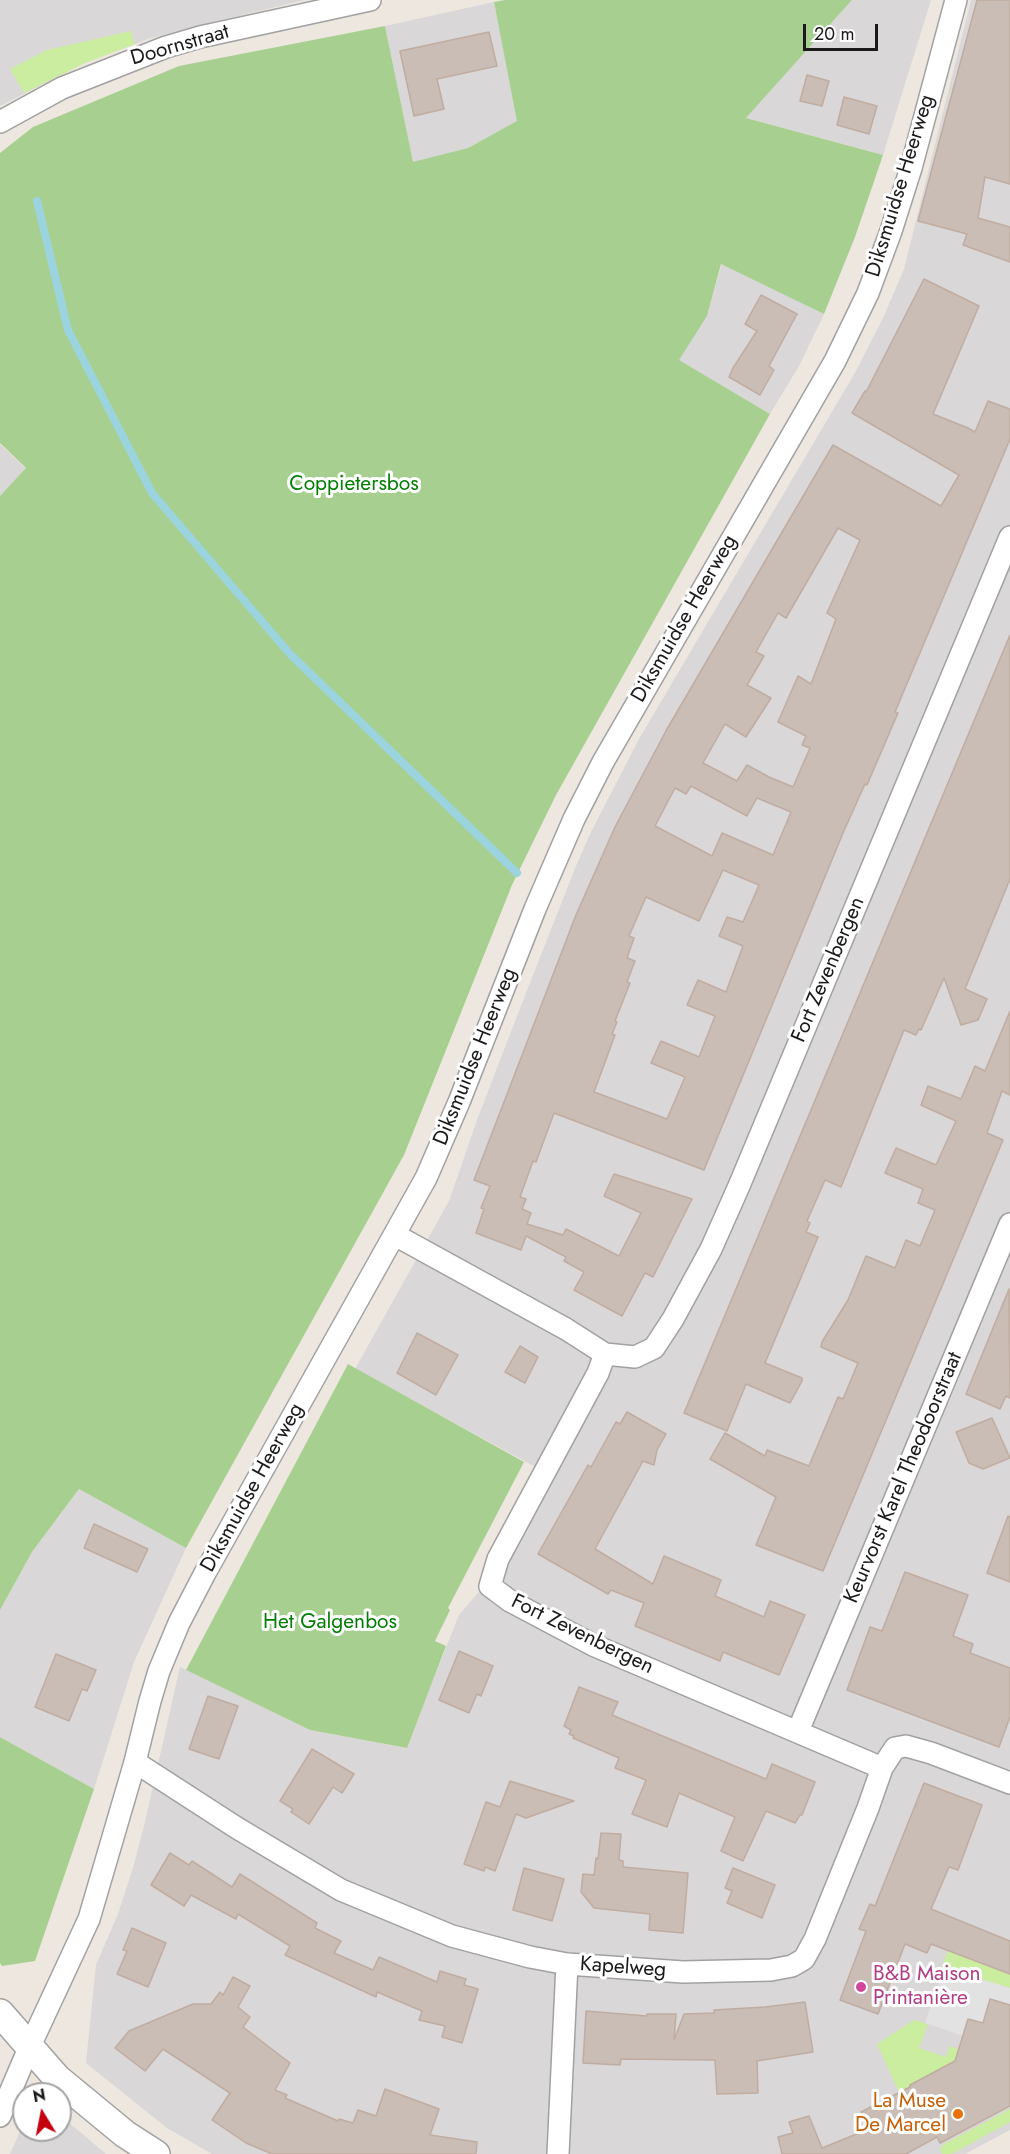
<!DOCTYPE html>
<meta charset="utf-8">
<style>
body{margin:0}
#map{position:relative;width:1010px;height:2154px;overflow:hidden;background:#ede7df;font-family:Jost,sans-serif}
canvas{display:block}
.north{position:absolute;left:12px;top:2082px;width:60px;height:60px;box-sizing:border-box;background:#fff;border:2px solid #a3a3a3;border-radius:50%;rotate:350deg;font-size:16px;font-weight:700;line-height:24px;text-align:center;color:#1a1a1a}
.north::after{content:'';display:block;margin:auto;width:21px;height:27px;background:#c5000e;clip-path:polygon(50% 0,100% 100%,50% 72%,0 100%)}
.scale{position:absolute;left:803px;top:24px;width:75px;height:27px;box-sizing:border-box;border:3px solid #1a1a1a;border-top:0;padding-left:8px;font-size:18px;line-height:21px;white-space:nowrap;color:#1a1a1a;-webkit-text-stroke:4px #fff;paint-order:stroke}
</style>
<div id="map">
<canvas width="1010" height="2154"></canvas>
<div class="north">N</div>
<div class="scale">20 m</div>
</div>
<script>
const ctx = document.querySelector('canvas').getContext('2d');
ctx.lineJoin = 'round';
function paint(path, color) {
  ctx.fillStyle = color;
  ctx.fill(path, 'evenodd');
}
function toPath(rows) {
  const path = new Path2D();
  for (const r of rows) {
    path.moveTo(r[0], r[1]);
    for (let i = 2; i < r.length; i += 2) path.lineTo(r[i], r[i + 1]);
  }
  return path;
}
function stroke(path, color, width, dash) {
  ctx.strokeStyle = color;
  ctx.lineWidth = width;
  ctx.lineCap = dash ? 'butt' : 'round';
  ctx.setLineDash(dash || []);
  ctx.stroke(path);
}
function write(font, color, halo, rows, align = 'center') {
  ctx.font = font + ' Jost,sans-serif';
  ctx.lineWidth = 6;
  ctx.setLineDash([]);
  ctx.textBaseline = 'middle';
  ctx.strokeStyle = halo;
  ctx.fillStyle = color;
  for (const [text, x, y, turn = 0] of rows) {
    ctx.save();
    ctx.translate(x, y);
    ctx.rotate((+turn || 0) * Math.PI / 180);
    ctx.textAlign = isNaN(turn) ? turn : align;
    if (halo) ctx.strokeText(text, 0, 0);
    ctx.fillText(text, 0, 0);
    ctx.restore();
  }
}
const residential = toPath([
 [0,0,305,0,191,27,148,39,85,63,0,106],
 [852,0,931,0,883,155,746,118],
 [971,0,1010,0,1010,2130,965,2154,212,2154,167,2128,86,2063,96,1965,118,1914,133,1868,145,1822,180,1667,310,1730,406,1748,459,1615,512,1553,554,1477,355,1369,449,1201,477,1120,526,993,576,866,591,832,639,739,856,371,884,316,904,269],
 [494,2,518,121,468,148,413,163,385,26],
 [722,263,824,314,799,366,770,414,678,360,707,316],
 [0,444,26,469,0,496],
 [79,1489,186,1548,134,1662,94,1789,0,1737,0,1610,32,1552],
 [60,2115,106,2154,10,2154,24,2122,24,2130,60,2130]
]);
const grass = toPath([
 [131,31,135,44,85,63,24,93,10,69,47,50],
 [948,1950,1010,1974,1010,1988,942,1967],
 [914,2020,928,2024,919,2048,946,2057,949,2046,958,2049,955,2061,910,2085,935,2134,921,2141,877,2044],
 [1010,2109,1010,2122,952,2154,942,2154,940,2149,944,2144]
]);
const forest = toPath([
 [505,0,852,0,746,118,883,155,855,237,824,314,721,264,707,316,679,360,770,414,556,795,512,885,404,1155,186,1548,79,1489,32,1552,0,1610,0,496,26,468,0,443,0,153,33,127,179,66,385,26,413,162,468,148,517,121,494,2],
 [348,1364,524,1462,448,1608,450,1610,435,1641,446,1646,407,1748,310,1730,186,1670],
 [0,1737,94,1789,35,1961,2,1966,0,1963]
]);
const parking = toPath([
 [944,1968,1010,1988,1010,2052,925,2023]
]);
const stream = toPath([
 [37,201,68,330,152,493,290,654,517,873]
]);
const building = toPath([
 [977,0,1010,0,1010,184,985,177,978,218,1010,227,1010,262,963,245,967,234,918,221,977,0],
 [489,32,497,66,437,79,444,109,414,116,400,51,489,32],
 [807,75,829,81,822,106,800,101,807,75],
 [844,97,877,106,869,134,837,125,844,97],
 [924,279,979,306,933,414,968,428,975,432,988,401,1010,409,1010,439,895,712,898,713,867,785,865,784,843,833,704,1170,554,1113,536,1162,533,1161,520,1197,526,1199,522,1209,531,1213,527,1224,563,1235,566,1229,619,1256,641,1213,604,1196,614,1174,692,1199,653,1277,645,1273,622,1316,574,1290,584,1272,564,1261,566,1257,526,1236,521,1250,476,1233,484,1209,481,1208,490,1186,474,1180,576,915,615,827,667,729,833,445,941,506,959,475,852,413,865,391,866,392,924,279],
 [838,528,860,540,827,613,836,619,811,684,798,676,778,722,806,736,802,745,810,748,793,787,769,777,747,765,737,781,703,763,725,724,746,737,771,698,747,685,764,656,756,652,778,613,786,618,838,528],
 [691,786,747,816,757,798,791,812,773,855,722,833,712,856,655,826,675,788,686,794,691,786],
 [723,870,759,885,743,922,727,917,719,936,743,946,726,992,698,980,687,1005,715,1016,699,1057,661,1041,651,1063,685,1077,667,1119,594,1092,615,1035,612,1034,617,1022,615,1021,630,983,627,982,635,961,627,958,634,938,629,936,646,897,699,921,723,870],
 [761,295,797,314,769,366,774,370,760,395,729,377,733,368,757,331,745,324,761,295],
 [1010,635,1010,879,965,989,987,999,978,1020,961,1025,944,978,921,1030,919,1029,916,1035,904,1030,841,1187,825,1180,807,1221,810,1223,806,1232,818,1237,765,1363,802,1378,802,1381,790,1403,746,1384,727,1431,684,1413,1010,635],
 [1010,1011,1010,1095,1002,1091,987,1133,1003,1140,823,1571,756,1545,776,1497,710,1459,725,1433,765,1456,767,1450,809,1466,838,1397,843,1399,858,1363,821,1347,822,1342,848,1300,866,1256,895,1268,906,1240,920,1246,935,1210,918,1203,923,1189,885,1173,896,1148,936,1165,956,1121,921,1105,928,1086,961,1099,975,1066,985,1071,1010,1011],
 [1009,1289,1010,1398,1006,1396,1000,1409,966,1394,1009,1289],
 [417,1333,458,1355,436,1395,397,1373,417,1333],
 [520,1346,538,1357,525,1383,505,1372,520,1346],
 [627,1412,666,1434,657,1450,654,1465,643,1461,595,1549,653,1584,664,1556,721,1580,715,1596,764,1617,770,1601,805,1615,779,1675,723,1652,720,1661,635,1626,644,1603,611,1590,608,1594,538,1554,588,1465,591,1467,616,1422,620,1424,627,1412],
 [992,1418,1010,1458,983,1469,969,1463,956,1432,992,1418],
 [1008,1516,1010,1517,1010,1582,987,1573,1008,1516],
 [94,1524,148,1549,137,1572,84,1548,94,1524],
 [905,1572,968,1595,953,1636,973,1644,970,1653,1010,1668,1010,1717,999,1747,847,1690,870,1627,882,1631,905,1572],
 [459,1651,493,1666,481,1696,477,1694,469,1713,439,1700,459,1651],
 [56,1654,96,1670,87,1691,82,1689,69,1721,35,1707,56,1654],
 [579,1687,618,1702,612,1715,766,1779,772,1764,815,1782,802,1815,800,1815,795,1823,766,1811,743,1861,721,1851,735,1817,679,1793,667,1827,632,1814,646,1780,615,1768,619,1758,573,1738,574,1736,569,1734,571,1730,564,1726,579,1687],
 [208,1696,238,1706,219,1759,189,1749,208,1696],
 [312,1749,354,1774,342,1793,333,1787,309,1824,291,1812,293,1809,280,1801,312,1749],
 [510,1781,574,1801,526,1818,516,1814,495,1871,485,1867,484,1871,464,1864,486,1802,500,1807,510,1781],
 [924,1783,982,1805,958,1870,949,1867,931,1909,1010,1941,1010,1974,931,1944,927,1953,905,1944,878,2014,840,2000,866,1931,859,1929,870,1904,875,1906,924,1783],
 [601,1833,621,1834,619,1860,623,1861,623,1867,688,1873,683,1933,649,1930,650,1914,594,1908,581,1892,583,1874,594,1875,596,1858,598,1859,601,1833],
 [170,1853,189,1865,192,1861,232,1887,240,1874,317,1923,315,1928,341,1941,334,1953,373,1970,379,1957,437,1982,440,1971,466,1979,464,1985,478,1989,462,2043,442,2037,445,2026,419,2020,422,2011,377,1992,376,1997,285,1955,290,1946,238,1914,236,1919,191,1895,184,1906,151,1885,170,1853],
 [524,1868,564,1879,552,1921,513,1910,524,1868],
 [733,1868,775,1885,762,1918,727,1903,732,1891,725,1888,733,1868],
 [132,1928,166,1943,148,1987,117,1974,127,1951,123,1950,132,1928],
 [233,1977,250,1986,238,2007,250,2017,243,2027,290,2063,275,2090,287,2095,285,2098,338,2121,339,2119,353,2123,358,2110,376,2116,385,2089,439,2109,430,2135,477,2142,476,2154,272,2154,246,2143,212,2120,230,2093,163,2049,145,2071,115,2048,129,2031,193,2004,211,2004,220,1992,223,1995,233,1977],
 [990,1999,1010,2005,1010,2106,940,2143,937,2137,906,2154,782,2154,778,2137,793,2133,789,2122,809,2116,822,2148,869,2129,861,2112,910,2087,910,2085,955,2061,968,2019,983,2023,990,1999],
 [805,2002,813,2052,757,2061,758,2093,717,2094,715,2060,621,2059,620,2065,583,2063,586,2011,647,2016,647,2014,676,2014,674,2040,684,2014,714,2013,714,2010,765,2007,805,2002]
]);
const minor = toPath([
 [0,122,62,88,166,47,200,37,370,0],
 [395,1235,566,1329,605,1354,635,1357,654,1348,673,1319,711,1249,739,1186,1010,537],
 [605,1354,598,1373,498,1559,490,1586,510,1601,593,1645,882,1768],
 [798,1731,1010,1224],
 [135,1762,237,1828,341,1890,452,1936,530,1957,567,1964,683,1972,771,1970,792,1966,804,1959,815,1939,868,1808,882,1768,895,1748,906,1746,931,1753,1010,1783],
 [0,2116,29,2048,89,1919,135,1762,150,1701,159,1671,179,1623,205,1573,426,1178,459,1102,535,909,574,819,603,762,835,361,868,293,891,231,911,168,956,0],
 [558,2154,567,1964]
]);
const tertiary = toPath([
 [0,2013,57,2078,125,2134,156,2154]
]);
const markers = [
 [861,1987,6,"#d1479c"],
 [958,2114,6,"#e8710a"]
];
const streetNames = [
 ["Doornstraat",180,46,-16],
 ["Diksmuidse Heerweg",901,186,-73],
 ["Diksmuidse Heerweg",685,619,-60],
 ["Fort Zevenbergen",829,970,-67],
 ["Diksmuidse Heerweg",476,1057,-68],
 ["Keurvorst Karel Theodoorstraat",904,1478,-67],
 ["Diksmuidse Heerweg",253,1488,-61],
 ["Fort Zevenbergen",582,1635,26],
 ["Kapelweg",623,1968,4]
];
const parkNames = [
 ["Coppietersbos",354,485],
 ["Het Galgenbos",330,1623]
];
const hotelNames = [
 ["B&B Maison",873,1975],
 ["Printanière",873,1999]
];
const foodNames = [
 ["La Muse",946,2102],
 ["De Marcel",946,2126]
];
paint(residential, '#d9d7d7');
paint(grass, '#cbed9f');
paint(forest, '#a7d090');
paint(parking, '#e2e2e2');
stroke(stream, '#9bd4df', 8);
paint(building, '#c9bdb5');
stroke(building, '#c0aca0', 1.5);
stroke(minor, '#a1a1a1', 24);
stroke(tertiary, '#a1a1a1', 30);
stroke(minor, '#fff', 21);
stroke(tertiary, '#fff', 27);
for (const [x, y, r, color] of markers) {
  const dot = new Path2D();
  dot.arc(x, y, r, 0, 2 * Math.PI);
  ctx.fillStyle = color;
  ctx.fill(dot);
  stroke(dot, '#fff', 2);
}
write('21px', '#1a1a1a', '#fff', streetNames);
write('21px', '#037e05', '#fff', parkNames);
write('21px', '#b23c85', '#fff', hotelNames, 'left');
write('21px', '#c56008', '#fff', foodNames, 'right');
</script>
